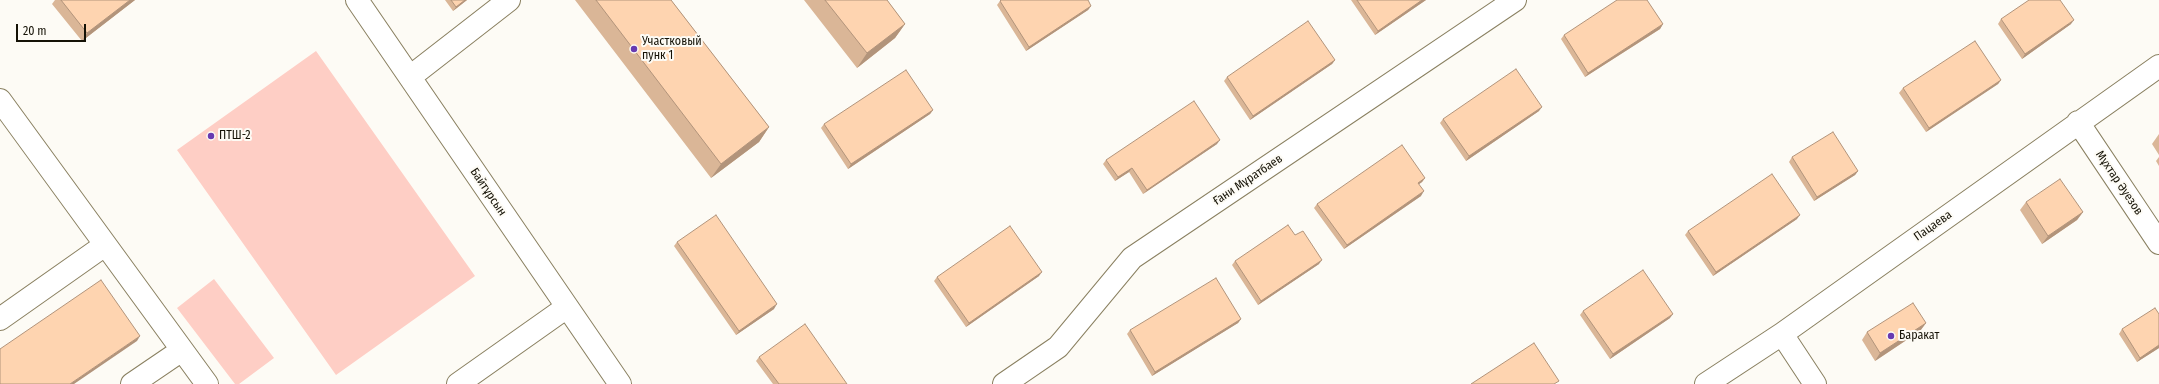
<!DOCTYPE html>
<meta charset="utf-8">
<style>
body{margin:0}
#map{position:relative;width:2159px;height:384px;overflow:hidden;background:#fdfbf5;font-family:"Fira Sans Condensed",sans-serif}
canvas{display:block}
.scale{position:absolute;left:16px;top:24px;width:70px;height:18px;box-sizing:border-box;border:2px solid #151206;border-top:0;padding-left:5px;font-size:12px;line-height:14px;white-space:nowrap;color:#151206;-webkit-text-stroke:3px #fdfbf5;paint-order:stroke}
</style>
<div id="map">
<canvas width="2159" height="384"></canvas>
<div class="scale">20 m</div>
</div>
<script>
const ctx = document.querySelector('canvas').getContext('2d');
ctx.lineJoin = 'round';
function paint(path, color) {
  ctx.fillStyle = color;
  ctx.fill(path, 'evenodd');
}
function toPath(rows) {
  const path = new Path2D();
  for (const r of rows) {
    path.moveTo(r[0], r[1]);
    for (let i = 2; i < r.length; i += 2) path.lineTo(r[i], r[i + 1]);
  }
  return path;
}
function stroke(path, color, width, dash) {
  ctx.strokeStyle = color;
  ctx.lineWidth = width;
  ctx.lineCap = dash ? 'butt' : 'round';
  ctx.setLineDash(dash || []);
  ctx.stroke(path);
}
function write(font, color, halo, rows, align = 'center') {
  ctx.font = font + ' "Fira Sans Condensed",sans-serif';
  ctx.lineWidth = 4;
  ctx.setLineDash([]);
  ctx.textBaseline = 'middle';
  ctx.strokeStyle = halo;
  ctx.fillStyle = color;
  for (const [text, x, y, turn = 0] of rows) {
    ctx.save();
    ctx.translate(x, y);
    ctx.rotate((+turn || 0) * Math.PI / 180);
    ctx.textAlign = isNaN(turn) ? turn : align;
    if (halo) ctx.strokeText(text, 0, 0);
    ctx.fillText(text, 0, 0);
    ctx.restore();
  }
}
const green = toPath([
 [316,51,475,276,336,375,177,150],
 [214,279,274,358,239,384,235,384,177,308]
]);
const minor = toPath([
 [357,0,620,384],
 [410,77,509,0],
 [0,100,207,384],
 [2078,122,2159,243],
 [0,319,105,245],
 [1782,334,1815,384],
 [132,384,182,350],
 [458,384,567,307],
 [1004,384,1058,347,1132,258,1515,0],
 [1706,384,1782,334,2159,66]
]);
const wall = toPath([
 [55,0,135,0,82,41,52,4],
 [445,0,467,0,453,11],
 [575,0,671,0,769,127,759,142,711,178],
 [804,0,887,0,905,24,895,38,857,68],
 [1351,0,1426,0,1375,35],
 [1000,1,1091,6,1088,10,1026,51,997,5],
 [2001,19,2071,24,2022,59,1998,24],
 [1663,24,1660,29,1585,77,1561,39,1564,35],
 [1335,60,1332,64,1250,120,1224,81,1227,77],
 [2001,80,1998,84,1926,132,1899,93,1903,88],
 [933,110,930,114,848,169,821,128,824,124],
 [1539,111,1466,161,1440,123,1443,119],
 [2159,134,2159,155,2152,144],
 [1217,144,1143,194,1129,172,1115,181,1103,164,1106,160],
 [1792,157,1858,171,1855,175,1814,201,1789,162],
 [2159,157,2159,166,2156,161],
 [1425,178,1422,182,1419,184,1421,196,1344,249,1314,208,1317,204],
 [2026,202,2083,212,2077,220,2042,244,2020,210],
 [1797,219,1713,276,1685,235,1688,231],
 [677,242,774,309,736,335,674,246],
 [1235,261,1319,264,1258,305,1232,265],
 [1039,276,966,327,934,281,937,277],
 [1583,311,1670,318,1610,359,1580,315],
 [2159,314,2159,348,2137,362,2119,334,2122,329],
 [1241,319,1238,323,1152,376,1127,334,1130,330],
 [1926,323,1920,331,1875,361,1862,340,1867,332],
 [759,357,847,384,773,384,756,361]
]);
const shadedWall = toPath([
 [130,0,135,0,82,41,87,33],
 [465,0,467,0,453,11,456,7],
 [1422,0,1426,0,1375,35,1378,31],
 [1091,6,1088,10,1026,51,1029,47],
 [2074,20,2071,24,2022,59,2025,54],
 [905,24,895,38,857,68,867,53],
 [1663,24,1660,29,1585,77,1588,73],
 [1335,60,1332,64,1250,120,1253,116],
 [2001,80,1998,84,1926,132,1929,128],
 [1542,107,1539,111,1466,161,1469,156],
 [933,110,930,114,848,169,851,164],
 [769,127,759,142,711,178,721,164],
 [1220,140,1217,144,1143,194,1147,190],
 [1132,168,1129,172,1115,181,1118,177],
 [1858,171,1855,175,1814,201,1817,197],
 [1425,178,1422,182,1415,187,1418,183],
 [1424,191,1421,196,1344,249,1347,245],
 [2083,212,2077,220,2042,244,2048,236],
 [1800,215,1797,219,1713,276,1716,272],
 [1322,260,1319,264,1258,305,1261,301],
 [1042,272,1039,276,966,327,969,323],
 [777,304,774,309,736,335,739,331],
 [1673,314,1670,318,1610,359,1613,354],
 [1241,319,1238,323,1152,376,1155,372],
 [1926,323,1920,331,1875,361,1880,353],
 [140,336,137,341,74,384,70,384],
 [2159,345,2159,348,2137,362,2140,358]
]);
const building = toPath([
 [61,0,130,0,87,33,61,0],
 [451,0,465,0,456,7,451,0],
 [596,0,671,0,769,127,721,164,596,0],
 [825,0,887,0,905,24,867,53,825,0],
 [1001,0,1088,0,1091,6,1029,47,1000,1,1001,0],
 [1357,0,1422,0,1378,31,1357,0],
 [1617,0,1647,0,1663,24,1588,73,1564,35,1617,0],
 [2029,0,2060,0,2074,20,2025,54,2001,19,2029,0],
 [1308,21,1335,60,1253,116,1227,77,1308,21],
 [1975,41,2001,80,1929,128,1903,88,1975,41],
 [1516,69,1542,107,1469,156,1443,119,1516,69],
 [906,70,933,110,851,164,824,124,906,70],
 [1194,101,1220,140,1147,190,1132,168,1118,177,1106,160,1194,101],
 [1833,132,1858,171,1817,197,1792,157,1833,132],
 [1402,145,1425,178,1418,183,1424,191,1347,245,1317,204,1402,145],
 [1772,174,1800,215,1716,272,1688,231,1772,174],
 [2060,179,2083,212,2048,236,2026,202,2060,179],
 [716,215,777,304,739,331,677,242,716,215],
 [1288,225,1295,235,1303,231,1322,260,1261,301,1235,261,1288,225],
 [1010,226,1042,272,969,323,937,277,1010,226],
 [1643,270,1673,314,1613,354,1583,311,1643,270],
 [1216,278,1241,319,1155,372,1130,330,1216,278],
 [101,280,140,336,70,384,0,384,0,349,101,280],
 [1913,303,1926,323,1880,353,1867,332,1913,303],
 [2155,308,2159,314,2159,345,2140,358,2122,329,2155,308],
 [805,324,847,384,779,384,759,357,805,324],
 [1534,343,1559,381,1554,384,1471,384,1534,343]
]);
const markers = [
 [634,49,4,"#683ab1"],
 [211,136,4,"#683ab1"],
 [1891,336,4,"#683ab1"]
];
const poiNames = [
 ["Участковый",642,42],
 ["пунк 1",642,56],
 ["ПТШ-2",219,136],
 ["Баракат",1899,336]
];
const streetNames = [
 ["Ғани Мұратбаев",1248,180,-34],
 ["Мұхтар Әуезов",2119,183,56],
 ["Байтұрсын",488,192,56],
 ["Пацаева",1933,226,-35]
];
paint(green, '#fecec5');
stroke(minor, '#8a8061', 24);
stroke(minor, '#fff', 22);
paint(wall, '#dab697');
paint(shadedWall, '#b2947b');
paint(building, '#fed4b0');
stroke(building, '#b2947b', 1);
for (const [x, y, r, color] of markers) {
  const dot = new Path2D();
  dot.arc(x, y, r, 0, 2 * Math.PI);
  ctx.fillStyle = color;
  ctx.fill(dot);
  stroke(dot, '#fdfbf5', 1.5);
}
write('12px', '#151206', '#fdfbf5', poiNames, 'left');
write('12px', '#151206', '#fdfbf5', streetNames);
</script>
